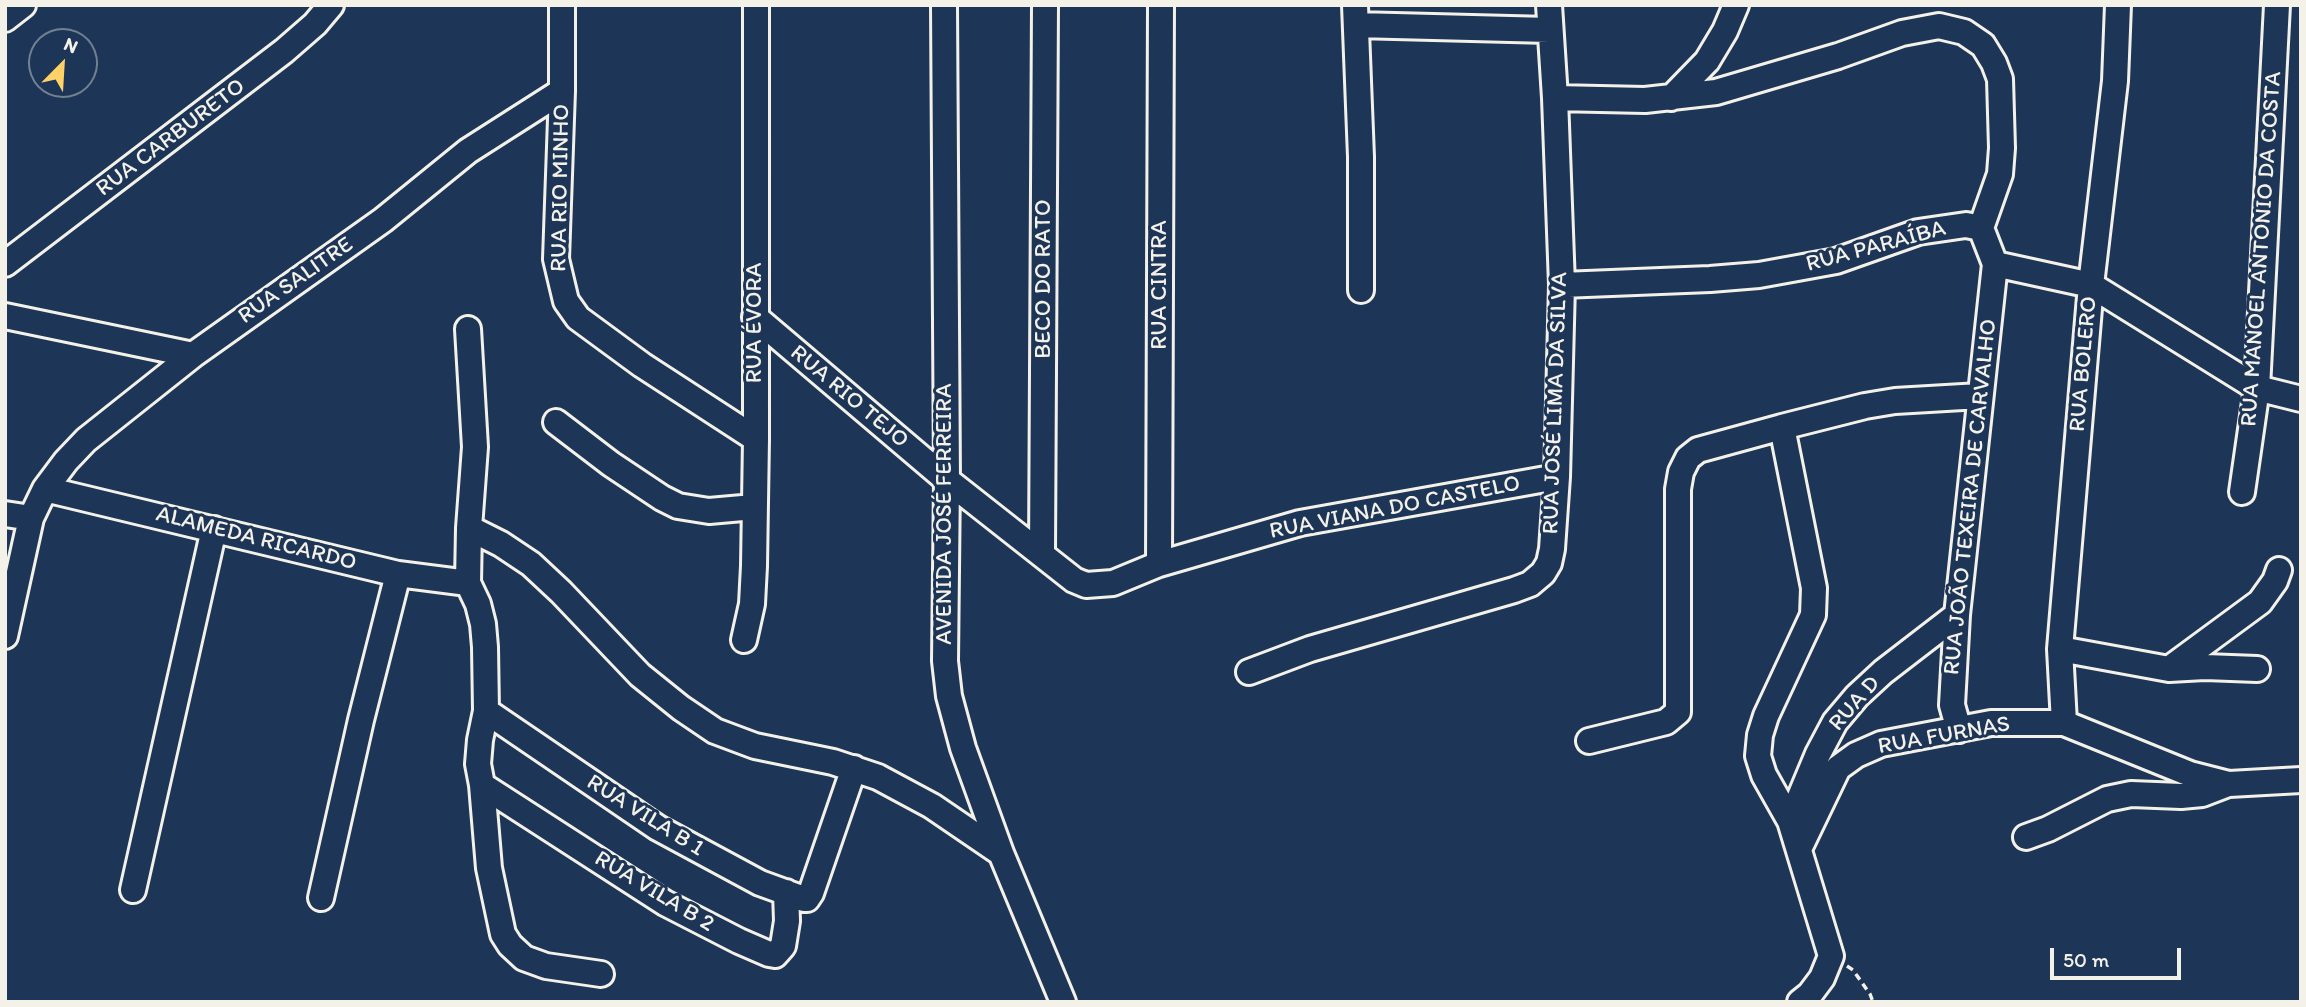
<!DOCTYPE html>
<meta charset="utf-8">
<style>
body{margin:0}
#map{position:relative;width:2306px;height:1007px;overflow:hidden;background:#1d3557;font-family:Itim,sans-serif}
canvas{display:block}
.frame{position:absolute;inset:0;border:7px solid #f4f1e8;pointer-events:none}
.north{position:absolute;left:28px;top:28px;width:70px;height:70px;box-sizing:border-box;background:#1d3557;border:2px solid #738091;border-radius:50%;rotate:24deg;font-size:19px;font-weight:700;line-height:28px;text-align:center;color:#f4f1e8}
.north::after{content:'';display:block;margin:auto;width:24px;height:32px;background:#ffd166;clip-path:polygon(50% 0,100% 100%,50% 72%,0 100%)}
.scale{position:absolute;left:2050px;top:948px;width:131px;height:32px;box-sizing:border-box;border:4px solid #f4f1e8;border-top:0;padding-left:9px;font-size:21px;line-height:24px;white-space:nowrap;color:#f4f1e8;-webkit-text-stroke:5px #1d3557;paint-order:stroke}
</style>
<div id="map">
<canvas width="2306" height="1007"></canvas>
<div class="frame"></div>
<div class="north">N</div>
<div class="scale">50 m</div>
</div>
<script>
const ctx = document.querySelector('canvas').getContext('2d');
ctx.lineJoin = 'round';
function toPath(rows) {
  const path = new Path2D();
  for (const r of rows) {
    path.moveTo(r[0], r[1]);
    for (let i = 2; i < r.length; i += 2) path.lineTo(r[i], r[i + 1]);
  }
  return path;
}
function stroke(path, color, width, dash) {
  ctx.strokeStyle = color;
  ctx.lineWidth = width;
  ctx.lineCap = dash ? 'butt' : 'round';
  ctx.setLineDash(dash || []);
  ctx.stroke(path);
}
function write(font, color, halo, rows, align = 'center') {
  ctx.font = font + ' Itim,sans-serif';
  ctx.lineWidth = 6;
  ctx.setLineDash([]);
  ctx.textBaseline = 'middle';
  ctx.strokeStyle = halo;
  ctx.fillStyle = color;
  for (const [text, x, y, turn = 0] of rows) {
    ctx.save();
    ctx.translate(x, y);
    ctx.rotate((+turn || 0) * Math.PI / 180);
    ctx.textAlign = isNaN(turn) ? turn : align;
    if (halo) ctx.strokeText(text, 0, 0);
    ctx.fillText(text, 0, 0);
    ctx.restore();
  }
}
const path = toPath([
 [1847,966,1853,970,1870,994,1873,1002]
]);
const minor = toPath([
 [562,5,562,91,556,259,566,301,578,318,642,365,756,439],
 [944,5,947,480,945,661,949,696,963,748,1001,853,1063,1002],
 [1355,5,1361,157,1361,290],
 [5,19,23,5],
 [1356,25,1549,30],
 [1555,98,1645,100,1716,92,1838,56,1902,33,1939,26,1964,32,1983,45,1994,63,2000,79,2002,148,2000,174,1981,228],
 [1671,98,1707,61,1725,31,1736,5],
 [5,264,284,51,315,24,331,5],
 [1562,285,1710,279,1759,275,1836,261,1918,232,1966,225,1981,228,1995,264,2091,285,2257,388,2301,399],
 [5,316,193,355],
 [755,317,947,480,1074,580,1086,585,1113,583,1159,564,1300,523,1557,477],
 [468,329,475,447,469,528],
 [556,422,611,464,662,498,678,506,709,511,754,507],
 [45,489,398,574,468,583],
 [2242,492,2257,388,2277,5],
 [5,514,31,518],
 [1042,553,1045,5],
 [1159,564,1161,5],
 [5,636,31,518,45,489,66,461,86,440,193,355,383,220,468,151,562,91],
 [744,640,752,604,754,566,756,439,756,5],
 [2060,649,2169,669,2205,667,2257,669],
 [2169,669,2260,602,2275,581,2279,570],
 [1249,672,1310,649,1514,590,1530,584,1543,573,1549,563,1552,549,1557,477,1562,285,1555,98,1549,5],
 [486,711,658,828,760,883,804,899,807,899,811,893,854,768],
 [2064,723,2060,649,2091,285,2115,81,2118,5],
 [1959,730,1952,705,1957,615,1995,264],
 [1589,741,1666,722,1678,712,1678,489,1681,472,1688,458,1698,450,1782,427],
 [482,785,665,903,739,941,769,954,775,955,783,946,787,921,786,892],
 [1790,821,1818,754,1835,722,1857,696,1883,672,1957,615],
 [2026,837,2048,829,2107,799,2131,794,2181,796,2202,794,2228,784],
 [1799,849,1838,768,1856,755,1881,744,1991,723,2064,723,2190,774,2229,784,2301,780],
 [133,890,214,529],
 [321,898,361,720,398,574],
 [601,974,546,966,524,958,510,945,503,934,489,868,482,785,478,764,480,740,486,711,485,647,483,624,478,604,468,583,469,528,501,544,531,564,561,592,640,675,681,708,715,731,755,746,833,762,878,777,932,806,1001,853],
 [1800,1002,1810,994,1822,978,1831,956,1790,821,1764,775,1758,756,1760,735,1766,716,1813,615,1814,588,1782,427,1865,406,1895,401,1980,396]
]);
const streetNames = [
 ["RUA CARBURETO",171,138,-37],
 ["RUA RIO MINHO",561,188,-89],
 ["RUA PARAÍBA",1876,247,-15],
 ["RUA MANOEL ANTONIO DA COSTA",2262,249,-86],
 ["BECO DO RATO",1044,279,-90],
 ["RUA SALITRE",296,281,-35],
 ["RUA CINTRA",1160,285,-90],
 ["RUA ÉVORA",755,323,-90],
 ["RUA BOLERO",2084,364,-85],
 ["RUA RIO TEJO",849,397,40],
 ["RUA JOSÉ LIMA DA SILVA",1556,403,-88],
 ["RUA JOÃO TEXEIRA DE CARVALHO",1971,497,-84],
 ["RUA VIANA DO CASTELO",1395,508,-11],
 ["AVENIDA JOSÉ FERREIRA",945,514,-90],
 ["ALAMEDA RICARDO",256,539,14],
 ["RUA D",1855,704,-49],
 ["RUA FURNAS",1944,736,-10],
 ["RUA VILA B 1",645,816,32],
 ["RUA VILA B 2",654,892,31]
];
stroke(minor, '#f4f1e8', 30);
stroke(path, '#f4f1e8', 3.5, [7, 5]);
stroke(minor, '#1d3557', 24);
write('23px', '#f4f1e8', '#1d3557', streetNames);
</script>
